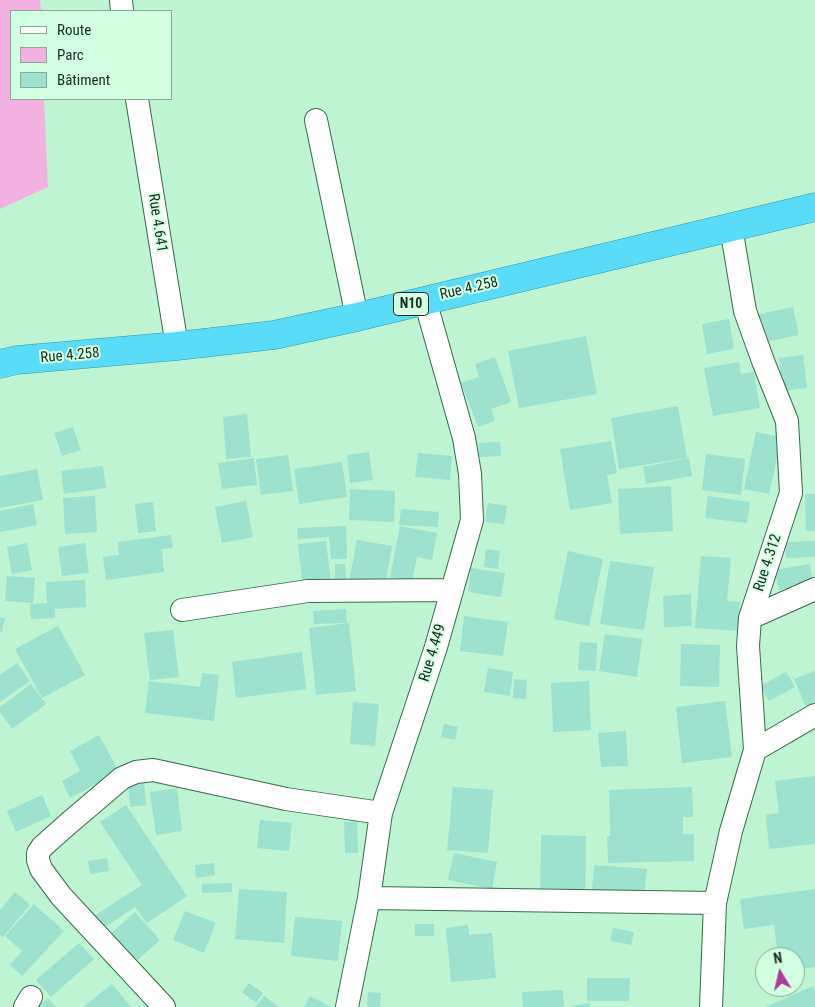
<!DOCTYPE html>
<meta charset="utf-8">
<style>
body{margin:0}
#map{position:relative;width:815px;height:1007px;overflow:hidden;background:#bef4d1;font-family:"Roboto Condensed",sans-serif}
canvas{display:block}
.legend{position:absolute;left:10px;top:10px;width:162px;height:90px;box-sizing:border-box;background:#d3ffe2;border:1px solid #88ab95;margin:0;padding:6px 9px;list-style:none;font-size:15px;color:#182e21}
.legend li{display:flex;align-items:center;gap:10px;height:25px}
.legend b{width:25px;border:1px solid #88ab95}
.north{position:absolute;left:755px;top:947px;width:50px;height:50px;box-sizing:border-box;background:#d3ffe2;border:1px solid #88ab95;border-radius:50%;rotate:351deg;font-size:14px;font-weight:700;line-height:20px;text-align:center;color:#182e21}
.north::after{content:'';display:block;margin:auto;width:18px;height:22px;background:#ae3d99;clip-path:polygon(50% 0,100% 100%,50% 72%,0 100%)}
</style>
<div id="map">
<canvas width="815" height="1007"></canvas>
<ul class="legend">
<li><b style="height:6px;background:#fff"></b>Route</li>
<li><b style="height:14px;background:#f2b1e1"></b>Parc</li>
<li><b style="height:14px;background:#9de1cf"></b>Bâtiment</li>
</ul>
<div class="north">N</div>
</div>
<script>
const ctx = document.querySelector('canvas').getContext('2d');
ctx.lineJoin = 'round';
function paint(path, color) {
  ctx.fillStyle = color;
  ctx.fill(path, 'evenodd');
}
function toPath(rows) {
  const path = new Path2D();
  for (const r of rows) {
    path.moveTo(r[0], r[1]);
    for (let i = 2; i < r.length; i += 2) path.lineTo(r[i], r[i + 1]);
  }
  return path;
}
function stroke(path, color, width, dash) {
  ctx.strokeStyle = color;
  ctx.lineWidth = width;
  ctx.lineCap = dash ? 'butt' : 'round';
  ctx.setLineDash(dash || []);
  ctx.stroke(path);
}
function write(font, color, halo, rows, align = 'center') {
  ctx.font = font + ' "Roboto Condensed",sans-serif';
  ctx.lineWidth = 4;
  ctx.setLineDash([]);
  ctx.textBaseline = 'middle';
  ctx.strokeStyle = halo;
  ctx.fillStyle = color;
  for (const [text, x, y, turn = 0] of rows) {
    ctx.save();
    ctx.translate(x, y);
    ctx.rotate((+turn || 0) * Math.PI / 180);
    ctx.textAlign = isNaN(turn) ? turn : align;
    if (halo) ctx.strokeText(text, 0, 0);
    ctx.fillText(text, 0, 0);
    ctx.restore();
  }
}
const green = toPath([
 [0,0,40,0,41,11,11,11,11,99,44,99,48,187,0,209]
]);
const building = toPath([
 [793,307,799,335,761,343,755,315],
 [729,319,734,349,707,354,702,324],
 [586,336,597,394,519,408,508,351],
 [803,355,807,388,783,391,779,358],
 [495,357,511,402,491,409,495,421,478,427,461,383,479,377,475,364],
 [739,362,741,374,754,372,760,408,713,416,704,368],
 [678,406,687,458,619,469,611,418],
 [247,414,251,457,226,459,223,417],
 [73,427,81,450,62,456,54,433],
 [756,432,782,437,769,494,744,489],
 [611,441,617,473,607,475,612,503,570,510,560,449],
 [500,442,501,456,479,457,479,443],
 [369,452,373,480,350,483,347,455],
 [418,453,452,456,450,480,415,477],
 [706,454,745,459,741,495,702,490],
 [288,455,293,491,261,495,256,459],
 [254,458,257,485,222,489,218,463],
 [689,458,692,476,646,484,643,467],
 [342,462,347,497,299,504,294,469],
 [103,466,106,488,64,494,61,471],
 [37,469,43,500,0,508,0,476],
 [671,486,673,531,620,534,618,489],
 [350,489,395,491,394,522,349,520],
 [805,494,815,494,815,531,806,531],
 [95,496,97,532,65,534,63,498],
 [708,496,750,502,747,523,705,518],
 [246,501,253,537,222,543,215,507],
 [153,502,156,531,138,533,135,504],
 [488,503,507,506,504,524,485,522],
 [33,504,37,525,0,532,0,511],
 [401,509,439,512,438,527,399,525],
 [346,526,347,559,331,559,329,537,298,539,297,528],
 [400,526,437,533,432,560,417,557,412,581,390,577],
 [171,535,173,548,162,549,164,572,106,580,103,557,119,555,118,542],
 [357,540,392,546,383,598,347,592],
 [326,541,331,583,303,587,298,544],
 [815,541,815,557,786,558,785,542],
 [27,543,32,570,12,574,7,547],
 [85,543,89,573,62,576,58,547],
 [486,549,500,551,498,569,484,567],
 [568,551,603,559,589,626,554,619],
 [701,556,731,558,727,601,740,602,738,631,695,628],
 [610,561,654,567,644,630,600,624],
 [335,564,345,564,346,580,335,580],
 [810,564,813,583,779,590,775,570],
 [471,568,505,573,501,597,468,592],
 [7,576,35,578,33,603,5,601],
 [85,580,86,607,55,609,55,618,31,619,30,604,47,603,46,582],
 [691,594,692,626,664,627,663,596],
 [346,609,347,623,314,624,313,611],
 [464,616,508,622,503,656,460,651],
 [0,617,5,618,2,632,0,631],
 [349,623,356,691,316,695,309,628],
 [58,626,85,675,42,698,15,649],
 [173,630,179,677,150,680,144,633],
 [605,634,642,639,637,677,599,671],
 [580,642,597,643,596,671,578,670],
 [681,644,720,645,719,687,680,686],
 [302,652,306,689,236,698,232,662],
 [17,663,30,681,0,702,0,675],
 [488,668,513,672,510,696,484,692],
 [815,671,815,710,808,712,794,679],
 [786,672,795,687,769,701,760,686],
 [202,673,219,675,214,721,145,713,149,681,200,687],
 [514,679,527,680,526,699,513,698],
 [589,681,591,730,553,732,551,683],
 [31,684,46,704,12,729,0,712,0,707],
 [725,701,732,757,682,763,676,707],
 [353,702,379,704,375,746,350,744],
 [444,724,458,727,455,740,441,737],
 [626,731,628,766,601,767,598,733],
 [99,735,119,772,70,798,62,781,80,771,70,751],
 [815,776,815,844,769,849,766,815,779,813,775,781],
 [144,782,146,805,130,807,128,784],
 [453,787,493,790,488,853,447,850],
 [692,787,693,817,683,817,683,834,694,834,694,861,608,863,607,836,610,836,609,790],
 [177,788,182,831,156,835,150,792],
 [42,795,51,816,16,832,7,811],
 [126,805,187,896,147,923,135,907,102,929,94,916,142,885,100,822],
 [260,820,292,823,289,851,257,848],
 [357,821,358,853,345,853,344,822],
 [541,835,586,836,585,899,540,898],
 [454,853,497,862,492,889,448,880],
 [107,858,109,871,90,874,88,861],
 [214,863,215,875,196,878,195,865],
 [594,865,647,869,643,906,591,902],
 [232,883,232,892,202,893,202,884],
 [239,889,287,892,284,943,235,939],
 [815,889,815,967,795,970,795,957,778,957,774,925,744,929,740,899],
 [15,892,30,905,3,937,0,935,0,910],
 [34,904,64,931,22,976,10,965,22,951,5,936],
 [185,911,216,923,204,953,173,940],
 [135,912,160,940,132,965,107,937],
 [295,917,342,921,338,961,291,956],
 [415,924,434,924,434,936,415,936],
 [468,925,469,935,492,933,496,978,451,982,446,928],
 [613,928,634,932,631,945,610,941],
 [79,943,94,959,51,997,36,980],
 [587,978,630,978,629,1001,587,1001],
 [249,983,263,993,256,1003,242,992],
 [112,984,131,1007,83,1007],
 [813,986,815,992,815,1007,766,1007],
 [563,990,564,1007,523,1007,522,992],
 [368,992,381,993,380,1007,367,1007],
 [264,996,279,1007,255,1007],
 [310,996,331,1007,304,1007],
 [48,998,56,1007,37,1007],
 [590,1003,590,1007,572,1007,571,1006]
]);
const minor = toPath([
 [121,0,122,11],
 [137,99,177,346],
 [316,120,357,317],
 [182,610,308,591,452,590],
 [750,618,815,589],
 [755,750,815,715],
 [369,898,715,903],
 [25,1007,31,997],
 [164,1007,61,896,41,869,38,860,38,853,42,847,69,823,122,778,136,772,153,770,286,799,381,813],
 [347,1007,369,898,381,813,436,647,472,520,470,474,464,438,425,300],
 [711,1007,715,903,731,831,755,750,748,646,750,618,791,493,787,421,763,361,745,311,731,227]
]);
const trunk = toPath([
 [0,364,17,360,177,346,274,335,357,317,815,207]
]);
const shields = [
 [411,304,35]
];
const shieldNames = [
 ["N10",411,304]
];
const streetNames = [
 ["Rue 4.641",157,223,81],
 ["Rue 4.258",469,289,-13],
 ["Rue 4.258",70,356,-5],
 ["Rue 4.312",768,563,-72],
 ["Rue 4.449",433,653,-73]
];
paint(green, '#f2b1e1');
paint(building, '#9de1cf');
stroke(minor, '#396b4d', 24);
stroke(trunk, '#289aab', 29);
stroke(minor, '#fff', 22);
stroke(trunk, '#5adcf8', 28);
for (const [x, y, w] of shields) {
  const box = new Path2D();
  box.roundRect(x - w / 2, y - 11.5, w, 23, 4);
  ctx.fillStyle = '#d3ffe2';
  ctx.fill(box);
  stroke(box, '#182e21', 1);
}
write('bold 14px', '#182e21', null, shieldNames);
write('15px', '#182e21', '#d3ffe2', streetNames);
</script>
